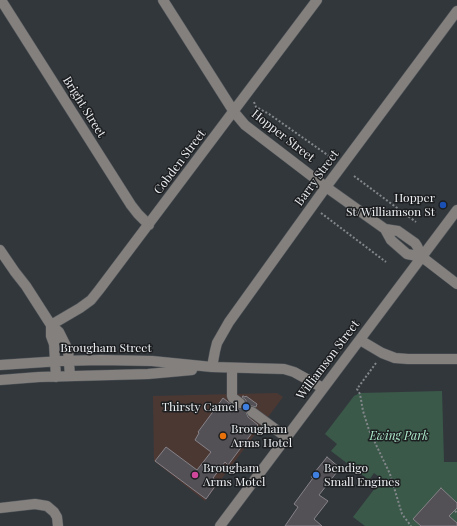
<!DOCTYPE html>
<style>
body{margin:0}
canvas{display:block;background:#32373c}
</style>
<canvas width="457" height="526"></canvas>
<script>
const ctx = document.querySelector('canvas').getContext('2d');
ctx.lineJoin = 'round';
function paint(path, color) {
  ctx.fillStyle = color;
  ctx.fill(path, 'evenodd');
}
function toPath(rows) {
  const path = new Path2D();
  for (const r of rows) {
    path.moveTo(r[0], r[1]);
    for (let i = 2; i < r.length; i += 2) path.lineTo(r[i], r[i + 1]);
  }
  return path;
}
function stroke(path, color, width, dash) {
  ctx.strokeStyle = color;
  ctx.lineWidth = width;
  ctx.lineCap = dash ? 'butt' : 'round';
  ctx.setLineDash(dash || []);
  ctx.stroke(path);
}
function write(font, color, halo, rows, align = 'center') {
  ctx.font = font + ' "Playfair Display",serif';
  ctx.lineWidth = 3;
  ctx.setLineDash([]);
  ctx.textBaseline = 'middle';
  ctx.strokeStyle = halo;
  ctx.fillStyle = color;
  for (const [text, x, y, turn = 0] of rows) {
    ctx.save();
    ctx.translate(x, y);
    ctx.rotate((+turn || 0) * Math.PI / 180);
    ctx.textAlign = isNaN(turn) ? turn : align;
    if (halo) ctx.strokeText(text, 0, 0);
    ctx.fillText(text, 0, 0);
    ctx.restore();
  }
}
const commercial = toPath([
 [277,393,283,397,205,501,154,461,153,396]
]);
const green = toPath([
 [442,391,444,462,457,462,457,526,365,526,353,517,382,479,374,473,369,480,331,451,337,444,325,434,354,396,360,393]
]);
const building = toPath([
 [243,396,245,397,246,396,257,404,256,407,252,406,249,406,247,408,246,412,248,417,258,425,228,465,225,462,213,478,218,482,206,499,155,461,166,447,197,470,211,452,195,440,199,433,198,432,223,398,236,408,240,409,243,409,246,404,246,400,242,397,243,396],
 [327,457,340,468,319,495,328,501,314,519,322,526,285,526,298,507,294,504,313,478,311,477,327,457],
 [441,488,457,503,457,508,449,516,457,523,457,526,421,526,413,519,441,488]
]);
const minorTunnel = toPath([
 [240,403,252,412]
]);
const path = toPath([
 [254,102,256,107,269,114,329,156],
 [354,176,416,222],
 [321,213,386,262],
 [376,363,357,389,360,394,363,411,369,430,390,474,402,514,411,526],
 [455,511,457,513]
]);
const minor = toPath([
 [1,0,131,205,138,214,149,225],
 [163,0,234,112,245,125,326,187,385,229,398,231,415,243,417,246,422,257],
 [385,229,391,240,407,254,422,257,457,284],
 [0,250,15,272,26,286,51,325,59,332,68,350,70,376],
 [51,325,80,308,91,300,99,290,317,0],
 [51,325,51,336,54,344,56,377],
 [360,340,382,353,395,358,408,359,457,359],
 [0,365,61,361,101,360,152,361,212,367,284,369,294,372,323,388],
 [212,367,215,351,217,343,229,322,326,187,457,11],
 [232,368,232,396,233,398,240,403],
 [0,380,39,377,148,374,192,370],
 [252,412,286,437],
 [0,508,35,504,47,506,54,512,57,517,58,526],
 [220,526,457,210]
]);
const markers = [
 [443,205,4,"#1a4fb4"],
 [246,407,4,"#3f7fe0"],
 [223,436,4,"#e8710a"],
 [195,475,4,"#d1479c"],
 [316,475,4,"#3f7fe0"]
];
const streetNames = [
 ["Bright Street",84,107,58],
 ["Hopper Street",283,136,38],
 ["Cobden Street",180,162,-53],
 ["Barry Street",317,178,-54],
 ["Brougham Street",106,348],
 ["Williamson Street",328,360,-53]
];
const poiNames = [
 ["Hopper",435,198,"right"],
 ["St/Williamson St",435,212,"right"],
 ["Thirsty Camel",238,407,"right"],
 ["Brougham",231,429],
 ["Arms Hotel",231,443],
 ["Brougham",203,468],
 ["Arms Motel",203,482],
 ["Bendigo",324,468],
 ["Small Engines",324,482]
];
const parkNames = [
 ["Ewing Park",399,436]
];
paint(commercial, '#4c3833');
paint(green, '#3a5949');
paint(building, '#535056');
stroke(building, '#858288', 1);
stroke(minorTunnel, '#4e5257', 10, [10, 5]);
stroke(minor, '#505459', 11);
stroke(path, '#83878b', 2, [2, 2]);
stroke(minor, '#83807e', 10);
for (const [x, y, r, color] of markers) {
  const dot = new Path2D();
  dot.arc(x, y, r, 0, 2 * Math.PI);
  ctx.fillStyle = color;
  ctx.fill(dot);
  stroke(dot, '#1c1e20', 1.5);
}
write('12px', '#ebeef1', '#1c1e20', streetNames);
write('12px', '#ebeef1', '#1c1e20', poiNames, 'left');
write('italic 12px', '#adebcc', '#1c1e20', parkNames);
</script>
